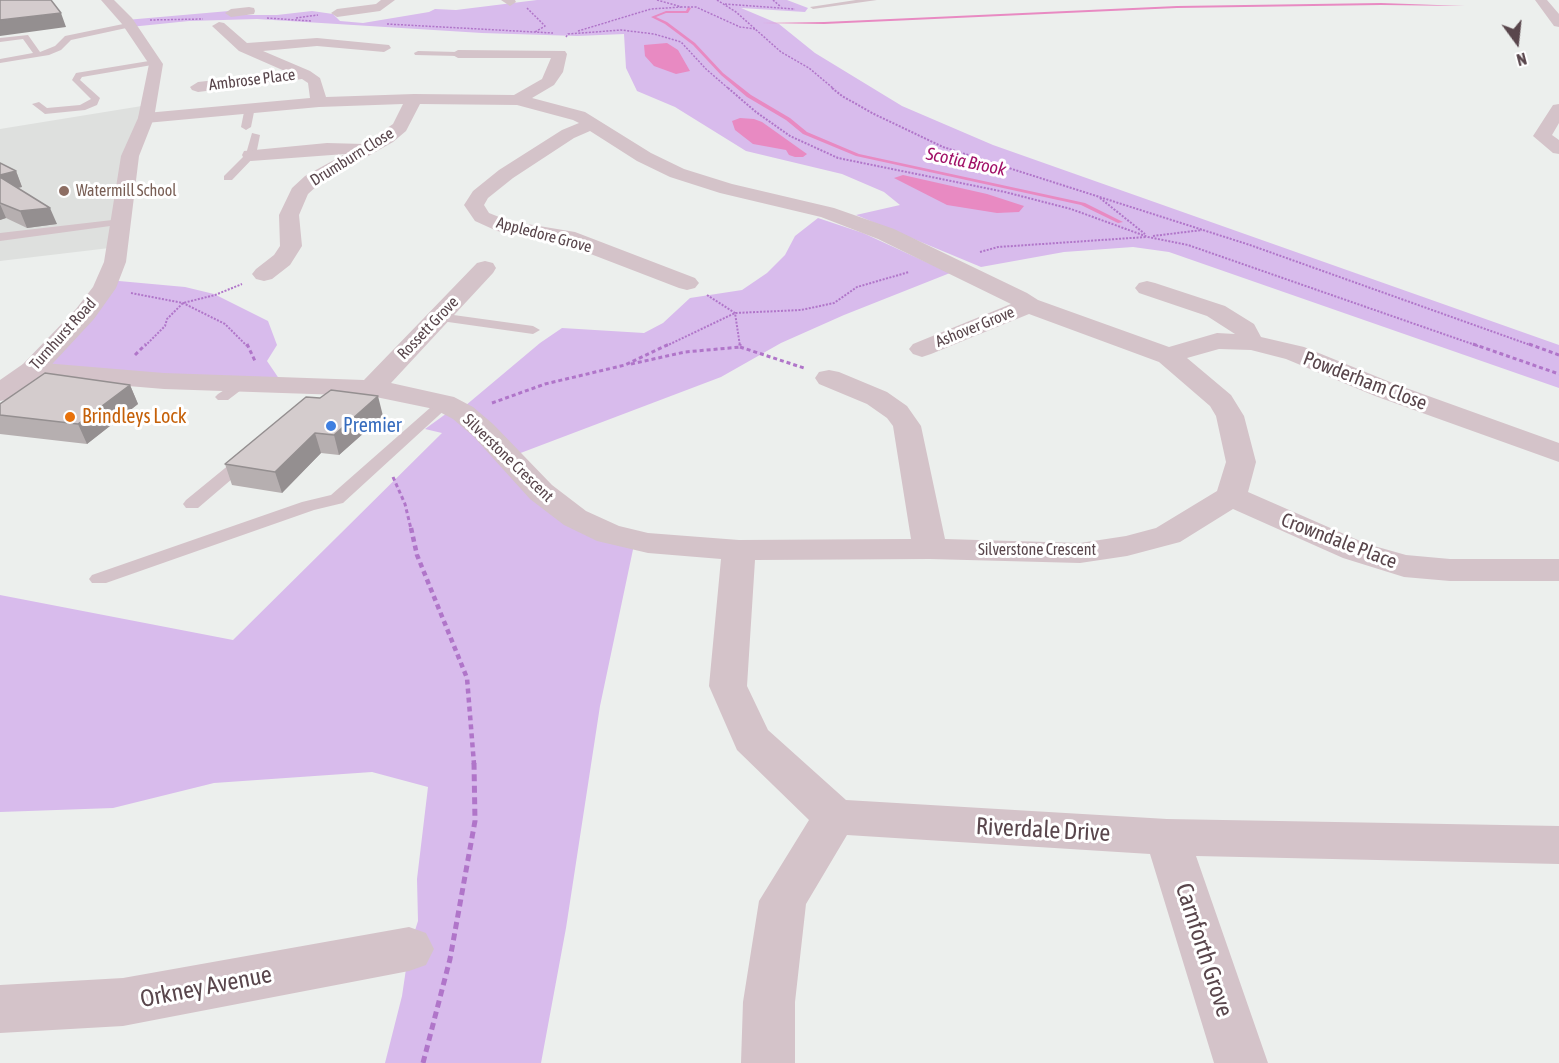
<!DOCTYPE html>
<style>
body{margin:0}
#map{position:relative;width:1559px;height:1063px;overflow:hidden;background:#ecefed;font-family:"Asap Condensed",sans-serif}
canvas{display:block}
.north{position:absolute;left:1487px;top:12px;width:60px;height:60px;-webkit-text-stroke:4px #fff;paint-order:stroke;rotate:165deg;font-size:16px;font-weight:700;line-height:24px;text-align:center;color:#59464c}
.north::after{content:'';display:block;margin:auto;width:21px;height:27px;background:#59464c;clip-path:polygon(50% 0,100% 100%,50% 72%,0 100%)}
</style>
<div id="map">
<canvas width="1559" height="1063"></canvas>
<div class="north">N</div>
</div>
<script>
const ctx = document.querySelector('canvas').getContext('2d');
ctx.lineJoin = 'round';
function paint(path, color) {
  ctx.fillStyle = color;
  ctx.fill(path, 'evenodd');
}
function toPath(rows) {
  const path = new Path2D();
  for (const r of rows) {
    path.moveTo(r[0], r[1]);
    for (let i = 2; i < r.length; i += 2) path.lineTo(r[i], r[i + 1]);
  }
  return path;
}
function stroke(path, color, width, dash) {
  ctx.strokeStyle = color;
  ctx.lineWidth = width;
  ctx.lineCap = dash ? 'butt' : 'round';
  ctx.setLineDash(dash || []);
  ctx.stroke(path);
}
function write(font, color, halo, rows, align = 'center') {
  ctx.font = font + ' "Asap Condensed",sans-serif';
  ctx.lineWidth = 6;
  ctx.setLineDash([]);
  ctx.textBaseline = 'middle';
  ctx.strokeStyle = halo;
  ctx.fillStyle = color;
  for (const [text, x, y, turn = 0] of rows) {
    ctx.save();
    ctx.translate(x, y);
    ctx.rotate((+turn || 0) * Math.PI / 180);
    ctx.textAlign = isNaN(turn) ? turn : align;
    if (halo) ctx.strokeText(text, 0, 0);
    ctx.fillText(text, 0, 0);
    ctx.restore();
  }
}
const education = toPath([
 [148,105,118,247,0,261,0,129]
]);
const green = toPath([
 [537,0,787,0,808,8,805,12,741,8,779,24,815,53,902,106,993,145,1559,345,1559,388,1169,252,1133,247,1064,252,981,267,856,215,900,205,884,192,842,174,746,151,675,107,637,91,626,68,624,34,577,36,482,33,257,19,189,21,130,27,126,20,229,11,249,15,277,15,312,11,333,14,340,21,363,23,429,12,435,9,456,10],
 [818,218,863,233,950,273,844,315,781,343,721,377,510,457,541,492,635,540,600,706,566,928,541,1063,385,1063,402,996,409,949,418,921,417,879,428,787,372,772,214,783,113,808,0,812,0,595,233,640,442,433,425,429,454,408,459,411,540,343,562,328,644,333,663,323,690,298,742,290,767,273,785,255,795,236],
 [108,280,185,287,214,294,268,321,277,345,267,361,284,386,32,370]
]);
const water = toPath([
 [667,43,678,50,690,71,676,74,654,66,645,56,644,45],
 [740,118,754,119,762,122,807,154,803,157,795,157,789,155,786,150,753,144,735,130,732,121],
 [903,175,987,194,1024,206,1019,212,997,213,947,205,894,178]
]);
const stream = toPath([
 [1381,3,1465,6,1381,5,1177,8,824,24,762,23,824,22,1177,6,1381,3],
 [688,7,691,8,688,13,666,13,656,17,667,22,695,43,723,73,751,95,790,118,807,132,859,154,1085,203,1123,222,1118,223,1081,205,856,156,803,134,786,120,747,97,721,75,693,45,665,24,651,17,666,11,686,11,688,7]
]);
const pathFar4 = toPath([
 [657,0,682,7,696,7,740,27,755,29],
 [717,0,736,12,781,52,809,68,834,89],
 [773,0,781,7],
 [725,4,795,9],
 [527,8,545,26,535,32],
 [267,18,311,21],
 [296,18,318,15],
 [150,20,203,19],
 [387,24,553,33],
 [578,31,651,9,682,7],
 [566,37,568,34,621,30,654,34,681,42,706,69,729,89]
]);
const pathFar3 = toPath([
 [728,88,756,112,790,136,838,158,1005,192,1071,209,1148,237,1188,245,1478,346],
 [832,88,842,96,874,114,943,147,1250,245,1533,346],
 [1100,198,1145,234],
 [1153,236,1202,230],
 [980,252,998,247,1146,237],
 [131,293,183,303,225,324,247,346],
 [707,295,735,313,740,346],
 [145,346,165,326,167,319,183,303,215,295,242,284],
 [666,346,735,313,801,310,834,303,857,287,909,272]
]);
const pathFar2 = toPath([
 [247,344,255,361],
 [1473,344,1559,374],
 [1529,344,1559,355],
 [740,347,804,368],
 [135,355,146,344],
 [631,364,685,352,740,347,740,344],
 [492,403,545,384,625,365,669,344],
 [393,477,405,504,411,529]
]);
const pathFar1 = toPath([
 [411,528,417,555,467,678,474,764]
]);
const path = toPath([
 [423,1063,450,959,475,821,474,763]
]);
const service = toPath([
 [856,0,877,0,813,9,810,7,856,0],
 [128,23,131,27,71,40,61,50,49,55,0,63,0,59,33,53,23,39,0,42,0,38,28,35,40,52,55,46,65,36,128,23],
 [418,51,458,52,462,54,458,56,415,55,414,53,418,51],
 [155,60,159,62,158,64,82,77,80,80,100,98,97,105,85,110,45,114,32,104,39,102,47,108,80,105,91,99,72,80,76,73,155,60],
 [250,104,255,107,251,127,246,130,241,127,245,107,250,104],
 [252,133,260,135,256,155,232,180,224,180,224,176,246,154,252,133],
 [121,219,127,222,125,224,0,241,0,233,121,219],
 [439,313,533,326,540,330,533,334,434,320,432,317,434,314,439,313],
 [240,380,247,384,245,387,228,400,218,400,215,397,218,394,240,380],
 [444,398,449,400,452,403,449,406,343,503,314,510,106,583,92,583,89,579,92,575,302,502,331,495,439,400,444,398],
 [247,453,255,458,253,461,198,508,186,508,183,504,186,500,241,455,247,453]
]);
const minor = toPath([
 [381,0,395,0,380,11,337,17,331,13,337,9,376,4,381,0],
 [501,0,515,0,516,2,510,6,501,0],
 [249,7,254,8,255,11,254,14,231,17,225,13,231,9,249,7],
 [219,22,224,23,247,43,317,38,389,45,391,48,384,52,317,46,263,51,310,71,320,78,326,97,414,94,514,95,542,79,551,58,458,58,451,54,458,50,565,51,567,54,563,72,554,85,532,98,585,112,651,153,684,169,732,184,834,208,894,229,1027,293,1038,300,1169,347,1217,333,1235,334,1207,316,1139,293,1135,288,1139,283,1147,281,1155,283,1225,306,1254,324,1261,337,1304,347,1395,384,1559,443,1559,462,1375,396,1286,359,1251,350,1219,349,1187,358,1231,395,1244,416,1256,462,1248,492,1367,544,1406,555,1450,559,1559,559,1559,581,1450,581,1404,577,1343,558,1233,509,1180,542,1127,556,1080,563,930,559,755,560,747,686,768,730,846,800,1167,819,1559,826,1559,864,1196,856,1268,1063,1214,1063,1150,854,847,835,806,904,795,1002,795,1063,741,1063,743,1002,759,901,809,820,737,750,709,686,721,559,648,553,597,541,564,525,530,499,473,436,453,419,434,409,371,396,164,389,32,378,23,376,19,370,23,364,32,362,164,373,364,380,477,263,485,261,493,263,496,268,493,273,391,383,454,397,473,407,493,424,552,485,586,511,619,526,648,533,739,540,911,539,893,426,887,418,867,404,819,384,815,378,819,372,829,370,839,372,887,392,907,406,921,426,945,539,1080,543,1126,536,1156,528,1217,491,1226,462,1216,416,1210,406,1159,362,1029,314,931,354,922,357,913,354,909,349,913,344,1011,304,878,239,821,217,720,193,670,177,637,161,590,131,574,138,513,178,488,198,484,205,489,213,509,221,575,232,695,278,699,283,695,288,687,290,679,288,562,243,497,231,475,221,464,205,473,191,499,170,562,130,579,123,573,120,517,105,420,104,406,131,393,142,319,184,308,194,299,215,302,246,290,265,272,279,264,281,256,279,252,274,256,269,274,255,280,246,279,215,292,188,305,176,345,154,251,161,244,159,242,155,244,151,327,143,364,144,393,124,403,104,319,107,146,123,140,122,138,118,140,114,146,113,310,98,308,83,302,79,198,92,192,90,190,87,198,82,287,72,239,51,212,26,219,22],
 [409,927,426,933,434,949,426,965,409,971,123,1026,0,1033,0,985,123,978,409,927]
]);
const tertiary = toPath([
 [101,0,114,0,132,18,163,64,154,118,139,156,126,262,116,288,94,319,41,376,10,399,0,401,0,380,23,364,76,309,93,287,104,262,121,156,138,118,149,64,122,24,101,0],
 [1535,0,1547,0,1559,14,1559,27,1554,26,1535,0],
 [1559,104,1559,123,1552,135,1559,140,1559,154,1553,153,1533,136,1553,105,1559,104]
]);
const wall = toPath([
 [0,163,16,171,22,187,17,188,57,224,27,228,6,218,0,220],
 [130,385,138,404,87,444,0,434,0,404],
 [320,398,383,416,339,455,321,453,282,493,232,485,225,464]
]);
const shadedWall = toPath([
 [61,13,66,27,0,36,0,20],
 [16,171,22,187,4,191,0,181,0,175],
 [0,204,6,218,0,220],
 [50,208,57,224,27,228,20,211],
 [130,385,138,404,87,444,78,424],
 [378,396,383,416,339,455,334,435],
 [315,433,321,453,282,493,275,472]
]);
const building = toPath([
 [0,0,51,0,61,13,0,20,0,0],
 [0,163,16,171,0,175,0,163],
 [0,177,50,208,20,211,0,203,0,177],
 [45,373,130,385,78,424,0,415,0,404,45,373],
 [331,390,378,396,334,435,315,433,275,472,225,464,306,397,320,398,331,390]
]);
const markers = [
 [64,191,6,"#8d6e63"],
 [70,417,6,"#e8710a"],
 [331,426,6,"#3f7fe0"]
];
const farStreetnames = [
 ["Ambrose Place",252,80,-7],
 ["Drumburn Close",352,157,-32],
 ["Appledore Grove",544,235,15],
 ["Ashover Grove",975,327,-22],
 ["Rossett Grove",428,328,-46],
 ["Turnhurst Road",63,334,-48],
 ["Silverstone Crescent",508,458,44],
 ["Silverstone Crescent",1037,550]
];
const farEducationnames = [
 ["Watermill School",76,191]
];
const farWaternames = [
 ["Scotia Brook",966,162,12]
];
const streetNames = [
 ["Powderham Close",1365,381,21],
 ["Crowndale Place",1339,541,21]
];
const foodNames = [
 ["Brindleys Lock",82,417]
];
const shopNames = [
 ["Premier",343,426]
];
const nearStreetnames = [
 ["Riverdale Drive",1043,830,3],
 ["Carnforth Grove",1204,950,72],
 ["Orkney Avenue",206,987,-11]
];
paint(education, '#dee0de');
paint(green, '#d8bbec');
paint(water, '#e88ac2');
paint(stream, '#e88ac2');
stroke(pathFar4, '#b075c9', 1.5, [2, 1.5]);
stroke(pathFar3, '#b075c9', 2, [2, 1.5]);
stroke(pathFar2, '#b075c9', 3, [4, 3]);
stroke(pathFar1, '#b075c9', 4.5, [5, 4]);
stroke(path, '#b075c9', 5, [7, 4.5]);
paint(service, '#d4c3c9');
paint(minor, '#d4c3c9');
paint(tertiary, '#d4c3c9');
paint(wall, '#b6afb0');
paint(shadedWall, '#948f90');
paint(building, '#d4cccd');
stroke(building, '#948f90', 1.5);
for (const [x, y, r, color] of markers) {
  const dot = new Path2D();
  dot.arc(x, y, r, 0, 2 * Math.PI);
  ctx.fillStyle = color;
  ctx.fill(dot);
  stroke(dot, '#fff', 2);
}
write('16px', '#59464c', '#fff', farStreetnames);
write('16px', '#785e54', '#fff', farEducationnames, 'left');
write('italic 18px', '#a11167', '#fff', farWaternames);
write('20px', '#59464c', '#fff', streetNames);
write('20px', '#c56008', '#fff', foodNames, 'left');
write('20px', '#366cbe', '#fff', shopNames, 'left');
write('24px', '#59464c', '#fff', nearStreetnames);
</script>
